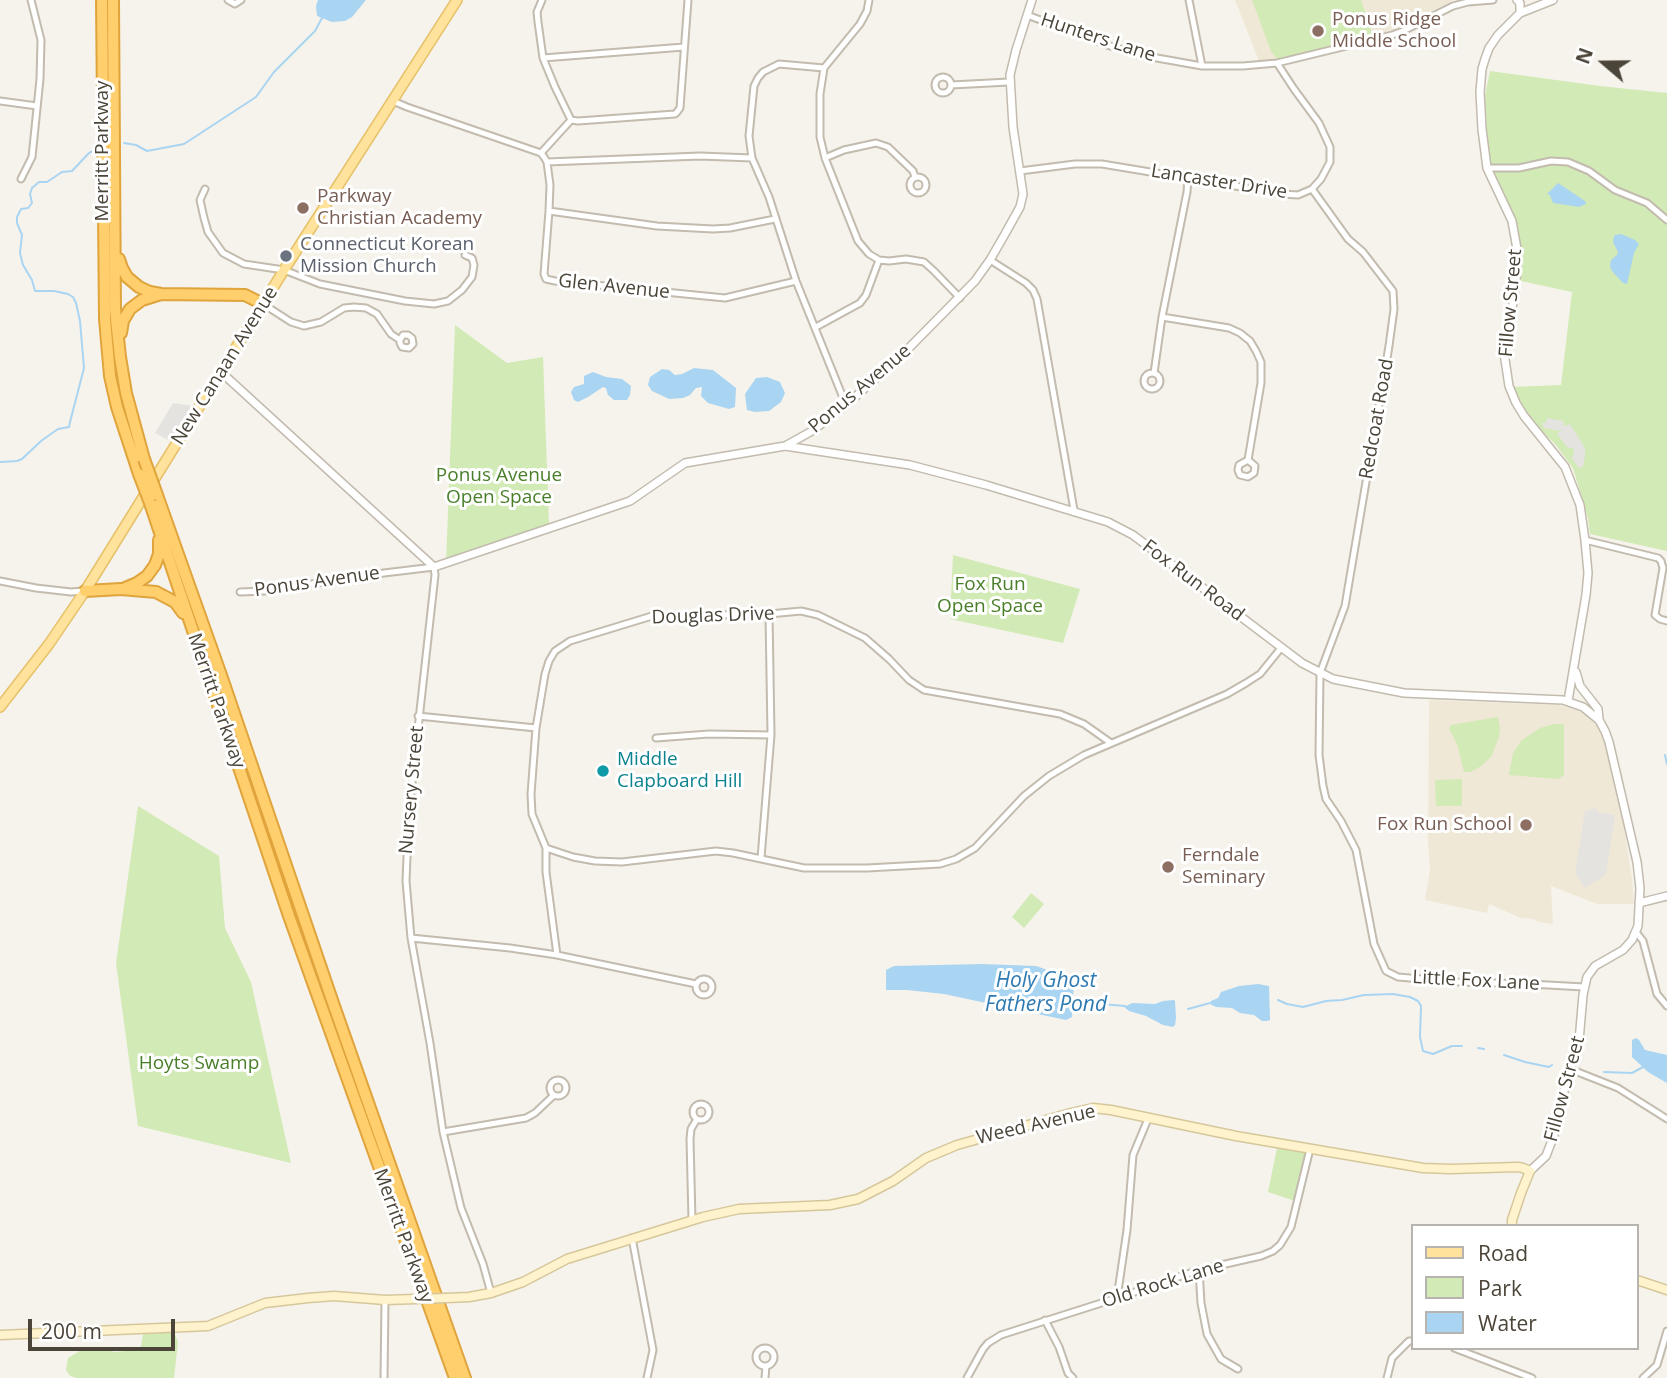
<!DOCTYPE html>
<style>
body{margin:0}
#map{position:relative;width:1667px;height:1378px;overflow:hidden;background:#f6f3ec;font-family:"Open Sans",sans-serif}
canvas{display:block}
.legend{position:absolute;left:1411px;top:1224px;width:228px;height:126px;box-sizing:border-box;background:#fff;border:2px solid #b7b4b0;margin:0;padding:9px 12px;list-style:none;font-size:21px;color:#4b4439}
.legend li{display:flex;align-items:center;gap:14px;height:35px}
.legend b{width:35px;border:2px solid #b7b4b0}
.north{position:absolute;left:1569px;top:28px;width:70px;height:70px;-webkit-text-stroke:5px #fff;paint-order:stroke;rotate:290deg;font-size:19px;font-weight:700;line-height:28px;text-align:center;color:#4b4439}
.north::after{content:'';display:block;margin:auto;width:24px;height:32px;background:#4b4439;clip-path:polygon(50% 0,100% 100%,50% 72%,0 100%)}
.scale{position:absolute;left:28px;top:1319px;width:147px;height:32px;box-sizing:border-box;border:4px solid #4b4439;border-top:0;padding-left:9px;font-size:21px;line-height:24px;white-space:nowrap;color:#4b4439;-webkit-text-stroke:5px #fff;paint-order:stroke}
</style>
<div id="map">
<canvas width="1667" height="1378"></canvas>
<ul class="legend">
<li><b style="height:9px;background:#ffe39c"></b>Road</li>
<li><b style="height:19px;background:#d2eab5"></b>Park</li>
<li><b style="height:19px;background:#a9d4f2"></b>Water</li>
</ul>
<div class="north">N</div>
<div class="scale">200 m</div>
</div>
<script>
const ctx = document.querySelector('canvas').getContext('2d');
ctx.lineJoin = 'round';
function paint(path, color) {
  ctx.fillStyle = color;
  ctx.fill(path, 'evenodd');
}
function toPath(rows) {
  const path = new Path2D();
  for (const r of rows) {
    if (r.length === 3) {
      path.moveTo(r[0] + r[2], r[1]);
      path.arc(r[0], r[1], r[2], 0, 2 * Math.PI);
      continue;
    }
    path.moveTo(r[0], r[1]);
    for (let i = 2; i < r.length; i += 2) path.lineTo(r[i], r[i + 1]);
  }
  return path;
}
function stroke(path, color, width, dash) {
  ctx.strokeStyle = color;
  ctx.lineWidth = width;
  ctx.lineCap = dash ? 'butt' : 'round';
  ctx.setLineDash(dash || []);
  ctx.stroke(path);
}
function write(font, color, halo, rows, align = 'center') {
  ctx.font = font + ' "Open Sans",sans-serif';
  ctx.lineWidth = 6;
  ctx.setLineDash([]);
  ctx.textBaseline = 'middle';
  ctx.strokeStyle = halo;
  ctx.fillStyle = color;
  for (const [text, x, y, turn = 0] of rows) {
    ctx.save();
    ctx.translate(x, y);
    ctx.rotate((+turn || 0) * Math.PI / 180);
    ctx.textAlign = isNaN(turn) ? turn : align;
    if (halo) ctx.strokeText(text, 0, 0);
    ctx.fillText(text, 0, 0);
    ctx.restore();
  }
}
const education = toPath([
 [1235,0,1454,0,1404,25,1372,37,1291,56,1259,61],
 [1429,700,1559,705,1579,711,1590,718,1599,728,1605,738,1621,808,1632,879,1634,904,1597,904,1551,886,1553,924,1539,922,1533,919,1521,918,1489,904,1487,913,1425,900,1430,870,1428,842]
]);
const green = toPath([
 [1252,0,1361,0,1373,35,1277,59,1271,51],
 [1490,71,1600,86,1667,93,1667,551,1590,534,1588,518,1573,468,1555,444,1535,425,1512,387,1561,385,1572,292,1521,281,1517,225,1493,176,1489,163,1485,95],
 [455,325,507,363,543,357,549,524,485,545,446,564],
 [953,555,1080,589,1063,643,950,619],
 [1498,717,1500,728,1499,737,1491,757,1481,766,1471,772,1464,772,1457,744,1449,729,1451,725],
 [1555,724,1564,724,1564,775,1558,779,1509,775,1513,753,1522,740,1540,728],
 [1462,779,1462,806,1436,806,1435,780],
 [138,806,219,856,225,928,251,982,291,1163,138,1126,116,963],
 [1031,893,1044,904,1024,928,1012,917],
 [1278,1143,1308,1148,1295,1201,1268,1192],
 [174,1332,178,1342,174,1378,77,1378,70,1376,66,1370,68,1358,83,1349,99,1349,115,1352,136,1350,141,1346,143,1334]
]);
const parking = toPath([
 [173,403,192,406,170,441,155,433],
 [1547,418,1564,421,1563,425,1565,426,1570,424,1585,448,1585,456,1583,467,1579,468,1572,459,1574,452,1573,448,1568,448,1557,434,1561,431,1544,428,1542,423,1546,423],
 [1596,808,1598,812,1615,815,1606,874,1585,888,1575,873,1585,811]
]);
const water = toPath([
 [318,0,366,0,352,17,345,21,332,22,317,16,316,6],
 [1558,183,1585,201,1586,204,1579,207,1553,203,1550,195,1547,194],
 [1621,234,1635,240,1639,244,1634,253,1627,284,1623,283,1612,271,1610,266,1611,260,1617,255,1618,252,1613,242,1614,237,1615,235],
 [694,368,713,370,736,388,735,407,729,409,708,403,701,396,702,387,696,388,690,395,683,398,669,399,652,391,648,385,650,377,662,369,669,370,675,375,682,374],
 [593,372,606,377,622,379,631,386,630,395,627,400,614,400,608,395,606,388,603,387,588,397,578,402,574,400,571,392,574,387,584,384,584,376],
 [767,377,780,382,785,393,781,402,769,411,755,412,747,410,745,394,756,378],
 [982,964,1036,966,1068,977,1074,981,1072,1017,1066,1020,944,994,907,990,886,990,886,970,894,966],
 [1258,984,1269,986,1270,1020,1267,1021,1262,1021,1254,1015,1240,1013,1232,1008,1216,1007,1210,1004,1211,1001,1218,998,1221,992,1239,986],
 [1174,1000,1175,1001,1176,1018,1175,1025,1173,1027,1163,1025,1146,1016,1129,1011,1124,1007,1132,1003,1155,1004,1163,1001],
 [1636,1038,1639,1040,1645,1050,1667,1055,1667,1083,1648,1072,1632,1057,1632,1040]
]);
const stream = toPath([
 [124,143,136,145,147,151,184,144,256,97,274,72,315,31,322,18],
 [0,462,17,461,22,459,41,441,58,429,69,427,70,422,84,368,80,321,76,303,73,297,68,294,54,291,35,291,32,280,23,265,20,253,22,235,17,223,17,217,21,209,28,208,32,203,30,194,32,188,39,182,47,182,62,172,72,171,89,153,93,151],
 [1665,755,1667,764],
 [1278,1000,1287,1004,1303,1007,1326,1001,1342,1000,1364,995,1393,994,1410,997,1418,1001,1421,1006,1420,1037,1423,1051,1433,1054,1452,1046,1462,1046],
 [1088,1003,1125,1006],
 [1188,1009,1210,1003],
 [1478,1048,1484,1049],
 [1504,1055,1525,1062,1549,1067,1552,1065],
 [1604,1072,1632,1073,1643,1067]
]);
const minor = toPath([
 [228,0,235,4,241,0],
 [542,0,537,12,538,22,543,58,555,87,571,120],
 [869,0,867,11,860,24,824,68,820,94,820,137,825,158,858,241,869,254,879,260,889,261,906,259,924,262,934,271,960,298],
 [1189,0,1202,66],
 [1027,15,1110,46,1140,55,1202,66,1243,66,1277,63,1392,35,1403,31,1453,6,1468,2,1493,0],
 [543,58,684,47],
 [824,68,779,64,763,72,758,78,754,86,749,136,752,158,769,197,796,281,846,405],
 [943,85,8],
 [951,85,1009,82],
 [0,101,37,106],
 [393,101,407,107,541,153,544,157,547,162,550,185,549,211,544,274,546,279,555,281,725,298,796,281],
 [571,120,578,121,675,114,677,112,680,108,688,0],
 [541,153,571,120],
 [825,158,844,150,876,143,888,147,913,171,915,177],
 [547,162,700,156,752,158],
 [1487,168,1519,168,1551,161,1568,162,1589,171,1615,190,1647,203,1667,220],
 [1020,171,1075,164,1102,164,1283,194,1298,195,1312,189,1321,179,1330,162,1330,147,1319,123,1294,89,1277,63],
 [918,185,8],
 [21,179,32,157,40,79,41,40,31,0],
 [205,189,200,200,204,218,208,232,223,253,244,264,284,270,320,284,405,301,434,304,448,301,462,290,472,277,474,265,472,258,465,255],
 [1312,189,1348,239,1363,252,1393,291,1394,309,1389,346,1345,606,1320,673,1319,755,1323,786,1326,799,1341,821,1356,850,1374,944,1386,971,1398,977,1458,982,1530,984,1584,987],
 [549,211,657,226,713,229,730,228,775,219],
 [990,260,1026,283,1033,290,1037,299,1074,510],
 [263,304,291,322,304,326,321,322,344,308,354,307,366,308,377,314,391,334,400,340,400,343,402,347,409,348,413,344,412,338,408,335,403,335,400,340],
 [1162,317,1229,328,1240,333,1250,341,1256,351,1261,362,1261,383,1248,460,1239,465,1238,470,1240,475,1248,477,1254,473,1255,466,1248,460],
 [816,327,860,303,866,295,879,260],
 [1152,381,8],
 [1154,373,1162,317,1187,192,1188,178],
 [1585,540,1658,558,1661,561,1663,568,1655,615,1660,619,1667,621],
 [0,581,36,588,71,592,83,591],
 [240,592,264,591,384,573,434,567,435,575,409,810,406,881,411,938,430,1043,443,1132,461,1208,483,1264,491,1293],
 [418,716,536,728],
 [656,738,709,734,771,735],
 [546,848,573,857,595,861,622,862,716,851,733,853,804,868,867,868,940,864,956,859,975,848,1024,796,1049,776,1084,755,1227,694,1246,683,1260,674,1281,648],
 [761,858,771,735,769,614],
 [1636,932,1643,941,1657,994,1667,1006],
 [411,938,510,948,557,955,696,984],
 [557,955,546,872,546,848,532,814,531,794,536,728,545,674,549,661,555,651,570,641,652,616,769,614,801,611,818,615,865,638,889,659,909,680,924,690,1060,714,1084,724,1111,743],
 [704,987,8],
 [1570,1069,1618,1088,1667,1119],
 [558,1088,8],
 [701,1112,8],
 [443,1132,526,1118,535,1113,554,1095],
 [692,1220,690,1139,691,1129,697,1119],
 [632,1238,653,1350,647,1378],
 [1199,1270,1201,1303,1207,1334,1221,1359,1238,1369],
 [1117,1298,1127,1230,1133,1155,1148,1119],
 [1045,1320,1059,1347,1068,1373,1073,1378],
 [765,1357,9],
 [1454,1348,1532,1378],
 [384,1378,385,1300],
 [765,1378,766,1366],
 [967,1378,983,1349,988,1343,1001,1335,1117,1298,1199,1270,1261,1256,1273,1251,1280,1245,1291,1227,1310,1149],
 [1387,1378,1392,1358,1409,1341,1413,1341],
 [1643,1378,1657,1365,1667,1331]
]);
const tertiary = toPath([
 [1517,0,1520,3,1520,13],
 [1553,0,1520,13,1498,35,1489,48,1485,59,1482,69,1480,92,1482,129,1487,168,1512,221,1517,249,1517,270,1513,303,1505,338,1504,353,1509,386,1516,403,1524,416,1565,467,1580,505,1585,540,1588,573,1586,595,1568,701],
 [221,372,434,567,630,501,685,463,785,446,812,431,846,405,902,355,975,281,990,260,1005,234,1020,207,1023,194,1013,127,1010,75,1016,50,1032,0],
 [785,446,910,465,986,485,1108,522,1133,535,1302,663,1333,679,1404,693,1563,700,1583,707,1599,720,1605,731,1609,742,1637,862,1640,888,1638,926,1632,940,1623,950,1595,966,1587,977,1583,995,1579,1041,1567,1079,1554,1135,1546,1156,1530,1171],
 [1576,672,1580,686,1598,709,1599,720],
 [1639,903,1667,896]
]);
const secondary = toPath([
 [1637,1280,1667,1290],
 [446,1298,469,1297,491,1293,523,1282,567,1259,703,1217,739,1209,830,1205,858,1199,893,1181,926,1158,957,1145,1071,1113,1093,1108,1111,1110,1236,1136,1423,1168,1450,1169,1518,1167,1523,1168,1530,1171,1521,1193,1512,1220,1512,1226],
 [0,1335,208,1326,265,1303,308,1298,334,1296,385,1300,416,1299]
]);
const primary = toPath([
 [0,707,49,644,85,591,284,270,457,0]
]);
const motorway = toPath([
 [102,0,105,319,110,376,117,407,139,474],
 [113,0,115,309,120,357,126,393,144,459],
 [119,259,122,268,127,277,139,287,150,292,161,294,245,295,263,304],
 [121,333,123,321,130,309,142,300,161,294],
 [157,495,222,678,333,1003,465,1378],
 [150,503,289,916,455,1378],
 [125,588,137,583,147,576,155,565,159,554,159,540],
 [85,591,121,589,156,592,175,602,183,613]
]);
const secondaryBridge = toPath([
 [416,1299,446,1298]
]);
const motorwayBridge = toPath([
 [144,459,157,495],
 [139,474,150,503]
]);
const markers = [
 [1318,31,7,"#8d6e63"],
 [303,208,7,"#8d6e63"],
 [286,256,7,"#6b7280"],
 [603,771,7,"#0f9aa8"],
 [1526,825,7,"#8d6e63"],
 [1168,867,7,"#8d6e63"]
];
const educationNames = [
 ["Ponus Ridge",1332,20],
 ["Middle School",1332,42],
 ["Parkway",317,197],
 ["Christian Academy",317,219],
 ["Fox Run School",1512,825,"right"],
 ["Ferndale",1182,856],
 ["Seminary",1182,878]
];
const streetNames = [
 ["Hunters Lane",1098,38,18],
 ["Merritt Parkway",103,151,-90],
 ["Lancaster Drive",1219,182,9],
 ["Glen Avenue",614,287,6],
 ["Fillow Street",1511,303,-85],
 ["New Canaan Avenue",225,366,-58],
 ["Ponus Avenue",860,389,-40],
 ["Redcoat Road",1377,419,-80],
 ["Fox Run Road",1193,581,37],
 ["Ponus Avenue",317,582,-8],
 ["Douglas Drive",713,616,-2],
 ["Merritt Parkway",216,701,71],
 ["Nursery Street",412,790,-85],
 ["Little Fox Lane",1476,981,3],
 ["Fillow Street",1565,1089,-75],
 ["Weed Avenue",1036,1125,-13],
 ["Merritt Parkway",403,1236,70],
 ["Old Rock Lane",1163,1284,-17]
];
const worshipNames = [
 ["Connecticut Korean",300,245],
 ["Mission Church",300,267]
];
const parkNames = [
 ["Ponus Avenue",499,476],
 ["Open Space",499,498],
 ["Fox Run",990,585],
 ["Open Space",990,607],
 ["Hoyts Swamp",199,1064]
];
const cultureNames = [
 ["Middle",617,760],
 ["Clapboard Hill",617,782]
];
const waterNames = [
 ["Holy Ghost",1046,981],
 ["Fathers Pond",1046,1005]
];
paint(education, '#efe8d6');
paint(green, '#d2eab5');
paint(parking, '#e5e3e0');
paint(water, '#a9d4f2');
stroke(stream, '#a9d4f2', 2);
stroke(minor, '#c2bbae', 9);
stroke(tertiary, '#c2bbae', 10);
stroke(secondary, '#d6c79b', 11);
stroke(primary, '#e6c16a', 12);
stroke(motorway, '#e0a43c', 14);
stroke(minor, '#fff', 5);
stroke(tertiary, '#fff', 7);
stroke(secondary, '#fff3cd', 8);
stroke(primary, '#ffe39c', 9);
stroke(motorway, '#ffcf6e', 10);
stroke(secondaryBridge, '#d6c79b', 11, []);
stroke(motorwayBridge, '#e0a43c', 14, []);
stroke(secondaryBridge, '#fff3cd', 8);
stroke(motorwayBridge, '#ffcf6e', 10);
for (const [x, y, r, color] of markers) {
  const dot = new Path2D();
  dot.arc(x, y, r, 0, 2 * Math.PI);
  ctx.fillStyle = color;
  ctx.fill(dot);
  stroke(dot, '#fff', 2.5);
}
write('19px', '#785e54', '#fff', educationNames, 'left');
write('19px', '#4b4439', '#fff', streetNames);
write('19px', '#5b616d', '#fff', worshipNames, 'left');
write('19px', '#4a7f2a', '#fff', parkNames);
write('19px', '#0d838f', '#fff', cultureNames, 'left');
write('italic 21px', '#2e7ab2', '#fff', waterNames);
</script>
